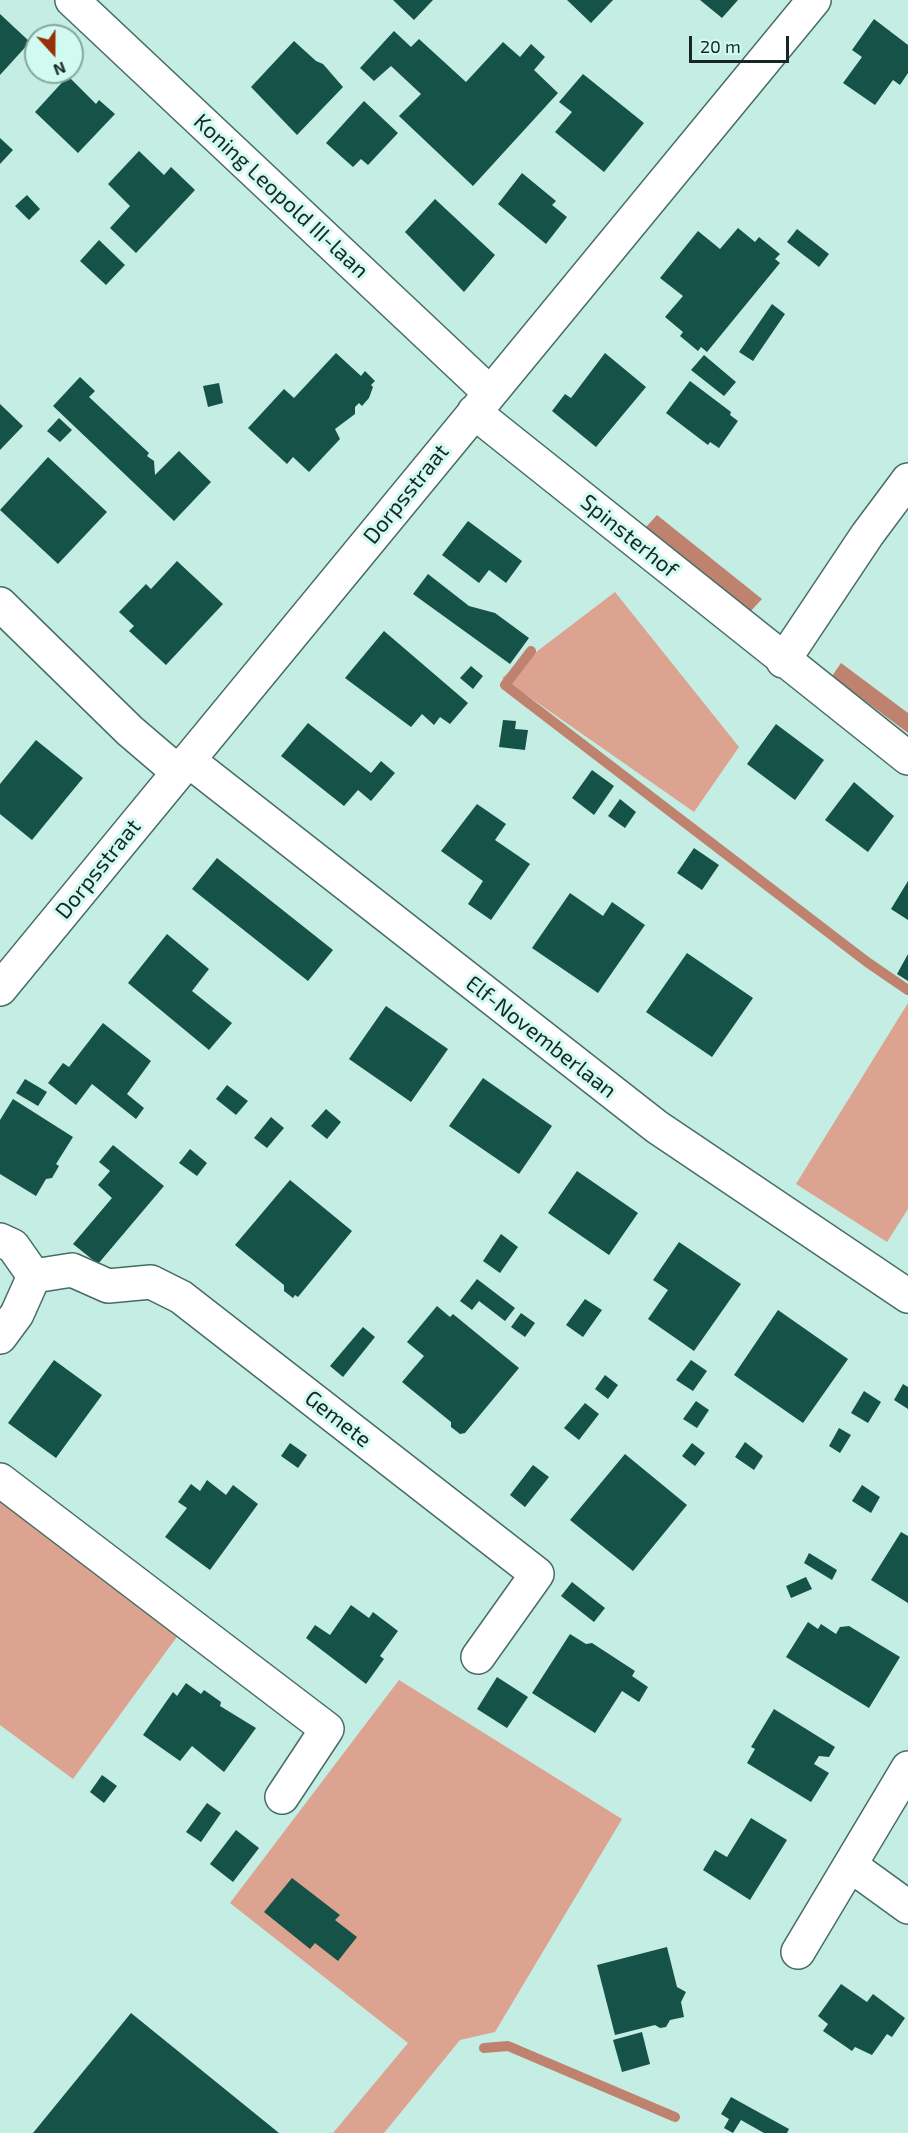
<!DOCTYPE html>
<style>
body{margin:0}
#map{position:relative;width:908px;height:2133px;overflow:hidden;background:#c4ede3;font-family:"Exo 2",sans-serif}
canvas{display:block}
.north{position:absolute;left:24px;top:24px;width:60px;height:60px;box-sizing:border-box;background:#d1fbf0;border:2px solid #87a69e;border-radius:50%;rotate:159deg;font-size:16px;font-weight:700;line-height:24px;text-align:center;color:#182723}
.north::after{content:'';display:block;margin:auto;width:21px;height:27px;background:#973109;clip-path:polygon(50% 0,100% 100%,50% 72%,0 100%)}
.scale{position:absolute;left:689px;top:36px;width:100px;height:27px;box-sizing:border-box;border:3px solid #182723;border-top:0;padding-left:8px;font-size:18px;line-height:21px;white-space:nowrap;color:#182723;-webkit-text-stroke:4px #d1fbf0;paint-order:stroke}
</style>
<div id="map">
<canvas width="908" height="2133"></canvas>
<div class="north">N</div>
<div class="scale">20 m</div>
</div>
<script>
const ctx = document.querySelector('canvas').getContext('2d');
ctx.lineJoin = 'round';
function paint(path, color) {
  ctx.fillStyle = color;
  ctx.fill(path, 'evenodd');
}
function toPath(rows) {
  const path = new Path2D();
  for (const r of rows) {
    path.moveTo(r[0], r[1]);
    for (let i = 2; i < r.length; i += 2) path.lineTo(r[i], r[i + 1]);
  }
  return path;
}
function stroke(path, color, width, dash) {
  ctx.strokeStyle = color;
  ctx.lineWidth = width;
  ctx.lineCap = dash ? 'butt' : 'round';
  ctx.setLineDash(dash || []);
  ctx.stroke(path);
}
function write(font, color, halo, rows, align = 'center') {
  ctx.font = font + ' "Exo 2",sans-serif';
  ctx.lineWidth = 6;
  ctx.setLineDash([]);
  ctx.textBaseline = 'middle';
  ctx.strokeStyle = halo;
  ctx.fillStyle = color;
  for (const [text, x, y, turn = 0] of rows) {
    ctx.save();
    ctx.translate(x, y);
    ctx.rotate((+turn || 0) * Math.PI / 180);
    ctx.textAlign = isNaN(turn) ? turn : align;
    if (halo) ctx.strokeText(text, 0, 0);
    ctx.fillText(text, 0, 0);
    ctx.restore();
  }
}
const green = toPath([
 [615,592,739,747,694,812,502,678],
 [908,1003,908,1209,887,1242,796,1184],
 [0,1497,179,1634,73,1779,0,1725],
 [399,1680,622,1819,495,2032,460,2040,384,2133,333,2133,408,2043,230,1903]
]);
const water = toPath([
 [657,515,762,599,749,613,646,527],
 [841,663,908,713,908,733,832,676]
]);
const stream = toPath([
 [531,651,505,685,867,962,908,990],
 [484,2048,508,2046,675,2117]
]);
const building = toPath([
 [393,0,433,0,414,20],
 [567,0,613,0,591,23],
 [700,0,738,0,722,18],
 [0,14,30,42,0,75],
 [874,19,908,45,908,73,900,85,893,80,875,105,843,83,862,57,852,50],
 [394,31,411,47,419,39,466,82,503,42,520,57,531,44,545,57,534,70,558,93,473,186,399,116,421,94,391,66,374,81,360,68],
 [294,41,316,61,323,64,343,87,297,135,251,87],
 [583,74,644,123,604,172,555,132,572,112,559,102],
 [68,76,96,104,99,100,115,114,78,153,35,112],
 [364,101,398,133,368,165,361,159,353,167,326,143],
 [0,138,13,150,0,164],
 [139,151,164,175,171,167,195,190,136,253,110,228,130,206,108,184],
 [522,173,556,201,552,205,567,217,546,244,498,204],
 [27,195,40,209,29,220,15,206],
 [435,199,495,255,464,292,405,232],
 [738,228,755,242,759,237,780,254,775,259,780,263,707,352,701,347,698,351,680,336,683,332,665,317,683,296,660,278,698,231,720,249],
 [797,229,829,254,819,267,787,242],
 [99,240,125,265,106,285,80,261],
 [772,304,785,314,753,361,739,352],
 [336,353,361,376,365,371,375,381,371,385,373,387,369,398,362,406,359,403,355,407,355,414,335,429,340,439,309,472,293,457,287,464,248,428,284,389,294,398],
 [605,353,646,387,596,447,552,411,565,394,571,398],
 [704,355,736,382,724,396,691,370],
 [80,377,95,391,89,397,149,453,147,456,154,461,155,475,179,451,211,482,174,521,53,406],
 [690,381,731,412,730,415,738,421,719,448,710,442,708,445,666,413],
 [219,383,223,403,208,407,203,386],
 [0,404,23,426,0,450],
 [59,418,72,430,60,442,47,431],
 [48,457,107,512,58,564,0,510],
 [468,521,522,561,506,583,489,570,479,583,442,555],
 [177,561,223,604,166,665,129,631,134,626,119,612,146,584,151,589],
 [428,574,469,606,495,613,529,638,510,664,413,594],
 [384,631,468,703,450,724,440,717,434,725,422,714,411,727,345,678],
 [471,666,483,676,473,689,460,678],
 [503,720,516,721,515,729,528,730,525,750,499,747],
 [308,723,371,773,381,761,395,773,371,801,358,790,344,806,281,756],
 [776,724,824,760,795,800,747,764],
 [36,740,83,778,32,840,0,814,0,784],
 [592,770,614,786,594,815,572,798],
 [854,782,894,816,868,852,825,820],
 [620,799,636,812,625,828,608,816],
 [477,804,506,824,495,840,530,864,491,920,468,904,483,881,441,851],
 [694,848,719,865,702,890,677,873],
 [217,858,333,950,308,981,192,889],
 [908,881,908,920,891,909],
 [570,893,603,916,612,902,645,925,598,993,532,948],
 [167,934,209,969,192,991,232,1023,209,1050,128,983],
 [687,953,753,998,712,1057,646,1012],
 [908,954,908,981,897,974],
 [386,1006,448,1049,411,1102,349,1059],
 [103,1023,151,1061,127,1094,144,1108,136,1119,92,1084,76,1105,48,1083,63,1063,69,1067],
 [483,1078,552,1126,519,1174,449,1126],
 [25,1079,47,1092,38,1106,16,1093],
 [227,1085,248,1101,236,1115,216,1099],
 [13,1099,73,1137,56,1164,59,1166,52,1178,46,1179,36,1196,0,1174,0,1120],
 [326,1109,341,1122,327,1139,311,1126],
 [271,1117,284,1128,267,1148,254,1138],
 [113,1145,164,1186,98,1264,73,1244,112,1198,98,1185,110,1171,99,1162],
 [190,1149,207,1163,197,1176,179,1163],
 [577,1171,638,1213,609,1255,548,1213],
 [290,1180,352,1231,298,1297,295,1295,293,1298,284,1291,284,1285,235,1245],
 [501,1234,518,1247,500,1273,483,1261],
 [679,1242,741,1284,694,1351,648,1319,668,1290,653,1280],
 [477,1279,515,1308,505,1321,479,1301,472,1310,460,1301],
 [585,1299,602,1310,583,1337,566,1325],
 [437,1306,450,1317,453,1314,519,1368,465,1433,460,1434,451,1427,451,1422,402,1382,424,1356,407,1342],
 [778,1310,848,1359,803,1423,734,1375],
 [521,1313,535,1323,525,1337,511,1327],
 [363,1327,375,1337,343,1377,330,1366],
 [54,1360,102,1395,56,1458,8,1423],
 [691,1360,707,1371,693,1391,676,1380],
 [605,1375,618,1385,608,1399,595,1389],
 [903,1384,908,1387,908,1409,894,1400],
 [864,1391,881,1402,868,1423,851,1413],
 [696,1401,709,1410,697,1428,683,1419],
 [585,1403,599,1414,579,1440,564,1428],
 [839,1428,851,1435,840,1453,829,1446],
 [745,1442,763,1456,754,1470,735,1457],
 [290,1443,307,1455,298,1468,281,1456],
 [692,1443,705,1453,695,1466,682,1456],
 [625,1454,687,1505,633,1571,570,1520],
 [533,1465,549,1477,525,1507,510,1495],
 [207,1480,226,1495,233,1485,258,1504,210,1570,165,1537,187,1508,178,1502,191,1484,200,1491],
 [862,1485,880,1497,871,1513,852,1501],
 [901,1532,908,1536,908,1603,871,1580],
 [809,1553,837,1570,832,1580,804,1563],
 [806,1577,812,1589,791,1598,786,1586],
 [572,1582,605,1608,594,1622,561,1596],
 [351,1605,369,1618,373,1612,398,1631,380,1656,384,1659,366,1684,306,1638,315,1625,330,1635],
 [808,1622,818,1629,821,1624,836,1634,840,1627,849,1626,900,1657,869,1708,786,1657],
 [570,1634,586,1644,592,1643,635,1671,632,1676,648,1687,639,1702,622,1691,595,1733,532,1693],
 [497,1677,528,1697,507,1728,477,1709],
 [186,1683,201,1694,204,1690,221,1702,220,1706,256,1728,224,1772,192,1746,180,1761,143,1735,173,1692,177,1696],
 [774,1709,835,1747,829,1757,819,1756,814,1764,829,1773,811,1802,747,1763,755,1749,751,1747],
 [102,1775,117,1786,104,1803,90,1792],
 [207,1803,221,1813,201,1842,186,1832],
 [751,1818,787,1840,750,1900,703,1870,715,1850,727,1857],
 [236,1830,259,1848,233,1882,210,1864],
 [292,1878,340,1915,335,1920,357,1937,338,1961,315,1943,310,1949,264,1912],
 [667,1947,677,1987,686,1992,681,2002,684,2017,670,2020,666,2027,660,2028,655,2025,615,2035,597,1965],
 [841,1984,867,2002,873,1994,905,2018,892,2037,887,2034,872,2055,855,2047,852,2051,823,2031,828,2024,818,2016],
 [131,2013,279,2133,33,2133],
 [642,2032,650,2064,622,2072,613,2040],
 [731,2097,789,2129,787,2133,764,2133,741,2120,733,2133,724,2128,729,2119,721,2114]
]);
const street = toPath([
 [72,0,489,392],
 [474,412,908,758],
 [0,604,130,731,178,772],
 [783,661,867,535,908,480],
 [188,760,657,1127,908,1296],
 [0,989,814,0],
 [0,1240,13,1246,34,1276,17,1314,0,1337],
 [34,1276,72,1270,108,1286,151,1282,181,1297,537,1574,478,1657],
 [0,1480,327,1729,282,1797],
 [850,1865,908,1907],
 [798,1952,908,1768]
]);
const streetNames = [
 ["Koning Leopold III-laan",281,196,43],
 ["Dorpsstraat",406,494,-51],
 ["Spinsterhof",629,536,39],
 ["Dorpsstraat",98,869,-51],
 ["Elf-Novemberlaan",541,1037,38],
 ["Gemete",338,1419,38]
];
paint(green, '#dda391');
paint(water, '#bf826f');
stroke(stream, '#bf826f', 10);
paint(building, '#155247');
stroke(street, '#476c64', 36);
stroke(street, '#fff', 33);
write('22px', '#182723', '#d1fbf0', streetNames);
</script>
